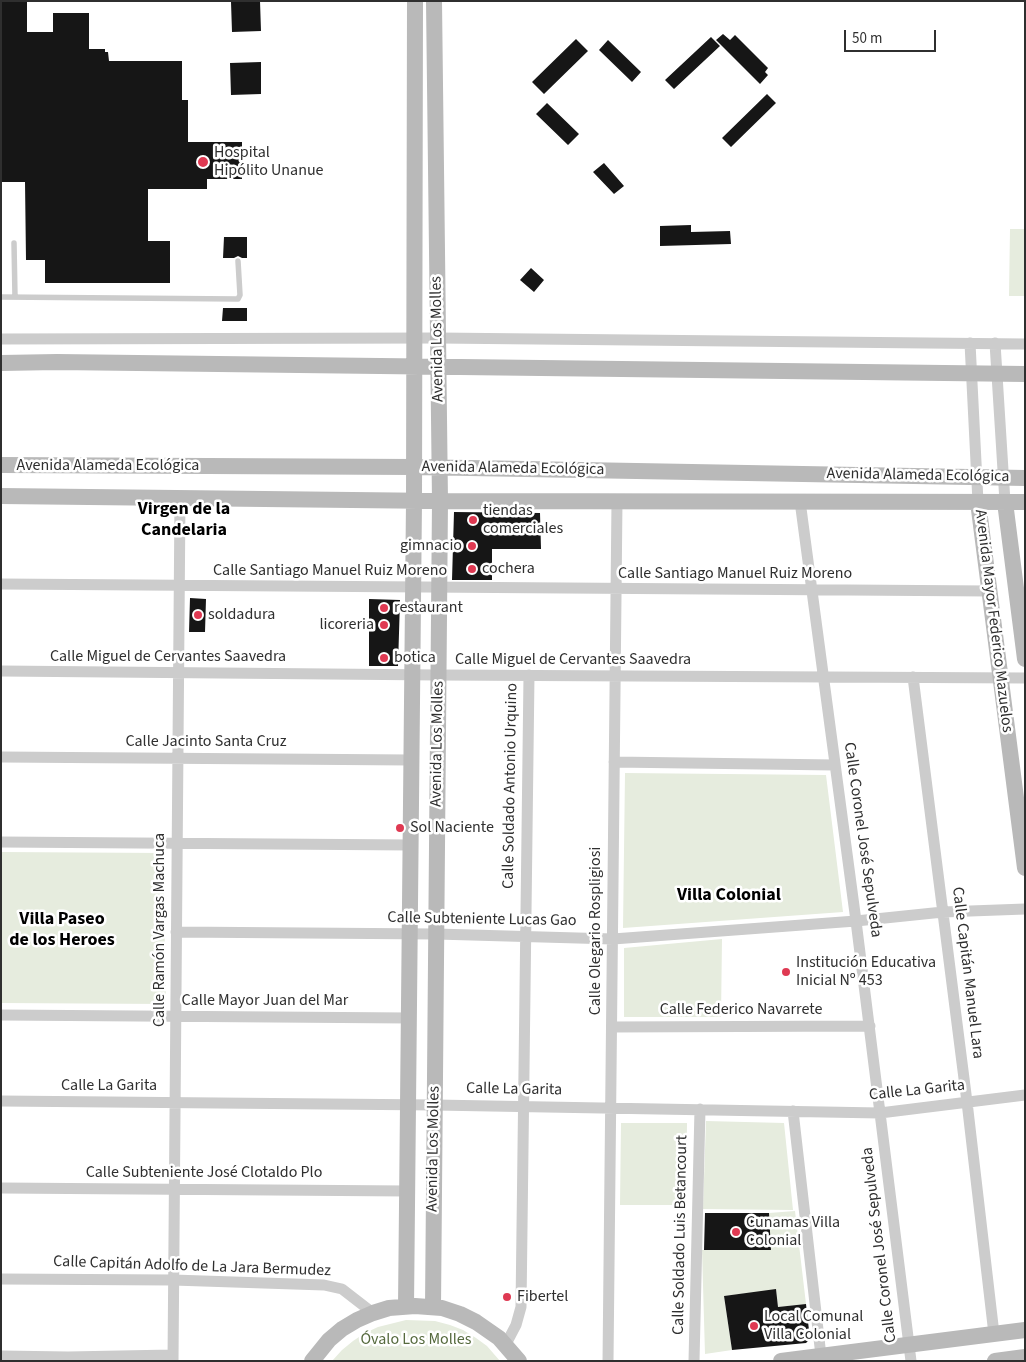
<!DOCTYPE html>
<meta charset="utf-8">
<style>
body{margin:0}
#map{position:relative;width:1026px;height:1362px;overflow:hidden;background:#fff;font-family:"Source Sans 3",sans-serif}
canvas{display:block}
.frame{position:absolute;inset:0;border:2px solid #2f2f2f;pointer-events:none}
.scale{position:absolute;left:844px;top:30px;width:92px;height:22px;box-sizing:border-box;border:2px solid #2f2f2f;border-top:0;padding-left:6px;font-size:15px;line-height:18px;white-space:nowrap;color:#2f2f2f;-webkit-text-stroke:4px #fff;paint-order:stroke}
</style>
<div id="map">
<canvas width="1026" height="1362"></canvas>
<div class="frame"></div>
<div class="scale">50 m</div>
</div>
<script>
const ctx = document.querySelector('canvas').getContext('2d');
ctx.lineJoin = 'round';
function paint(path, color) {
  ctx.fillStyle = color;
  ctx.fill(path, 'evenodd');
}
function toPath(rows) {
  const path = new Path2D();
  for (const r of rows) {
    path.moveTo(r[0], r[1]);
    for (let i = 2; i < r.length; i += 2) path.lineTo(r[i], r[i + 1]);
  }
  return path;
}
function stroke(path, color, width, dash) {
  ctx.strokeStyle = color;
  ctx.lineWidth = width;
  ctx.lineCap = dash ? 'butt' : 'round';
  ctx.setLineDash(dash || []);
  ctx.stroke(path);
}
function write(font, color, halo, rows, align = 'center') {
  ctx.font = font + ' "Source Sans 3",sans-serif';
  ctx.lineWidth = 5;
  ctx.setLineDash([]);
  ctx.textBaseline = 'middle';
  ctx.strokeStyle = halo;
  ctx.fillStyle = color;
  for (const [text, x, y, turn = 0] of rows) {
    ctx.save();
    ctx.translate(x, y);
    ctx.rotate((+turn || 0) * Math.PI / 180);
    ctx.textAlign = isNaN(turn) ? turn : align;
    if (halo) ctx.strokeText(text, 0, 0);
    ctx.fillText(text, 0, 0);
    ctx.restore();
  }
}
const green = toPath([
 [1010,229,1025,229,1025,296,1009,296],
 [625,773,826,775,843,912,623,928],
 [1,852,163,853,166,1004,1,1003],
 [722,939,721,1017,624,1017,624,948],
 [706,1121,784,1123,793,1210,703,1209],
 [621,1123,687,1123,686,1205,620,1205],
 [795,1211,806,1304,778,1307,776,1290,724,1296,732,1350,705,1354,702,1250,769,1250,769,1213],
 [406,1320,435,1321,450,1325,463,1330,476,1338,487,1346,500,1361,332,1361,342,1350,353,1341,365,1333,378,1327]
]);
const building = toPath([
 [1,1,27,1,27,32,53,32,53,13,89,13,89,49,105,49,105,52,108,52,109,61,182,61,182,100,188,100,188,142,242,142,242,179,207,179,207,189,148,189,148,241,170,241,170,283,45,283,45,260,26,260,25,182,1,182],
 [260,1,261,31,232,32,231,2],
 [723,34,730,40,735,35,768,68,765,72,768,75,760,84,716,40],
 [711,37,720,46,674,89,665,80],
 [576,39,588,51,544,94,532,82],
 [608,40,641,72,632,82,599,50],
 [261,62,261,94,231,95,230,63],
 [767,94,776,103,731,147,722,138],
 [547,103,579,134,568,145,536,114],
 [604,163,624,186,614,194,593,172],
 [691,225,691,232,730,231,731,244,660,246,660,226],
 [224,237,247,237,247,258,242,258,238,256,234,258,223,258],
 [531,268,544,280,534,292,520,280],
 [223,308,247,308,247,321,222,321],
 [454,512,540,513,541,549,492,549,492,580,452,580],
 [190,598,206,599,205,632,189,632],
 [369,599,400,600,398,666,369,666],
 [705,1213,769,1213,771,1250,704,1250],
 [776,1289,778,1307,806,1304,810,1339,806,1343,732,1350,724,1296]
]);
const lane = toPath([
 [14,243,15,297],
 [1,297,238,299,240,295,238,261]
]);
const street = toPath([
 [1,339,438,338,1025,344],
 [970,343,978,502],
 [995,343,1005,502],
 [800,501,856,921,911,1361],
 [1,584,989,591],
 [1,671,438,675,1025,678],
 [913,677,967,1102,994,1334],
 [1,757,411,760],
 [614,762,835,765],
 [1,842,411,845],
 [176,932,436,934,613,939,856,921,943,912,1025,909],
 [1,1015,409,1018],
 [612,1027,870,1026],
 [1,1101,435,1105,880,1113,1025,1095],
 [793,1111,821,1356],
 [1,1188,407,1191],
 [1,1279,173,1280,324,1285,342,1289,373,1313],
 [506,1344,516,1325,521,1307,529,675],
 [1,1356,68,1357,173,1355],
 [173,1361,180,499],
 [608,1361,617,501],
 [694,1361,700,1109]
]);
const secondary = toPath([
 [1,363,57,362,1025,374],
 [1,465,414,467,1025,478],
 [1,496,440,501,1025,502],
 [978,502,1025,868],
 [1005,502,1025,659],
 [406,1306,414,501,415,1],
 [433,1307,440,501,434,1],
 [312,1361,329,1340,342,1329,357,1320,373,1313,389,1308,415,1306,442,1308,460,1314,476,1322,499,1338,519,1361],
 [781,1361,1025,1330],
 [995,1361,1025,1357]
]);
const markers = [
 [203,162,6,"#df3952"],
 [473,520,5,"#df3952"],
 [472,546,5,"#df3952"],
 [472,569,5,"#df3952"],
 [384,608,5,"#df3952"],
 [198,615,5,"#df3952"],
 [384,625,5,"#df3952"],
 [384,658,5,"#df3952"],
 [400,828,5,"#df3952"],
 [786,972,5,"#df3952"],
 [736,1232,5,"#df3952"],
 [507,1297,5,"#df3952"],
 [754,1326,5,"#df3952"]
];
const poiNames = [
 ["Hospital",214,153],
 ["Hipólito Unanue",214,171],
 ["tiendas",483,511],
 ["comerciales",483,529],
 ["gimnacio",462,546,"right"],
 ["cochera",482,569],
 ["restaurant",394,608],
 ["soldadura",208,615],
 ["licoreria",374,625,"right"],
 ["botica",394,658],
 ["Sol Naciente",410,828],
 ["Institución Educativa",796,963],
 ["Inicial Nº 453",796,981],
 ["Cunamas Villa",746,1223],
 ["Colonial",746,1241],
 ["Fibertel",517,1297],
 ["Local Comunal",764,1317],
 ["Villa Colonial",764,1335]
];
const streetNames = [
 ["Avenida Los Molles",438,339,-91],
 ["Avenida Alameda Ecológica",108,466],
 ["Avenida Alameda Ecológica",513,469,1],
 ["Avenida Alameda Ecológica",918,476,1],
 ["Calle Santiago Manuel Ruiz Moreno",330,571],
 ["Calle Santiago Manuel Ruiz Moreno",735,574],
 ["Avenida Mayor Federico Mazuelos",993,621,83],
 ["Calle Miguel de Cervantes Saavedra",168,657],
 ["Calle Miguel de Cervantes Saavedra",573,660],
 ["Calle Jacinto Santa Cruz",206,742],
 ["Avenida Los Molles",438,744,-89],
 ["Calle Soldado Antonio Urquino",511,786,-89],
 ["Calle Coronel José Sepulveda",862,840,82],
 ["Calle Subteniente Lucas Gao",482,920,1],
 ["Calle Ramón Vargas Machuca",160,930,-90],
 ["Calle Olegario Rospligiosi",596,931,-90],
 ["Calle Capitán Manuel Lara",967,973,83],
 ["Calle Mayor Juan del Mar",265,1001],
 ["Calle Federico Navarrete",741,1010],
 ["Calle La Garita",109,1086],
 ["Calle La Garita",514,1090,1],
 ["Calle La Garita",917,1091,-6],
 ["Avenida Los Molles",434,1149,-89],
 ["Calle Subteniente José Clotaldo Plo",204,1173],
 ["Calle Soldado Luis Betancourt",681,1235,-89],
 ["Calle Coronel José Sepulveda",880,1245,-97],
 ["Calle Capitán Adolfo de La Jara Bermudez",192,1267,2]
];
const parkNames = [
 ["Óvalo Los Molles",416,1340]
];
const neighbourhoodNames = [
 ["Virgen de la",184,510],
 ["Candelaria",184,531],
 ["Villa Colonial",729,896],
 ["Villa Paseo",62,920],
 ["de los Heroes",62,941]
];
paint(green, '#e6ecde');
paint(building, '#161616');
stroke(lane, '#ccc', 5.5);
stroke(street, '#ccc', 11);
stroke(secondary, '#b9b9b9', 16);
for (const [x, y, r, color] of markers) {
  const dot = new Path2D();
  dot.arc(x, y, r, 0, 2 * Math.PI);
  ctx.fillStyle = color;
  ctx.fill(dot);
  stroke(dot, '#fff', 2);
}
write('16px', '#2f2f2f', '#fff', poiNames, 'left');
write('16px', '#2f2f2f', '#fff', streetNames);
write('16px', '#566a3e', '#fff', parkNames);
write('bold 18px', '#000', '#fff', neighbourhoodNames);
</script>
